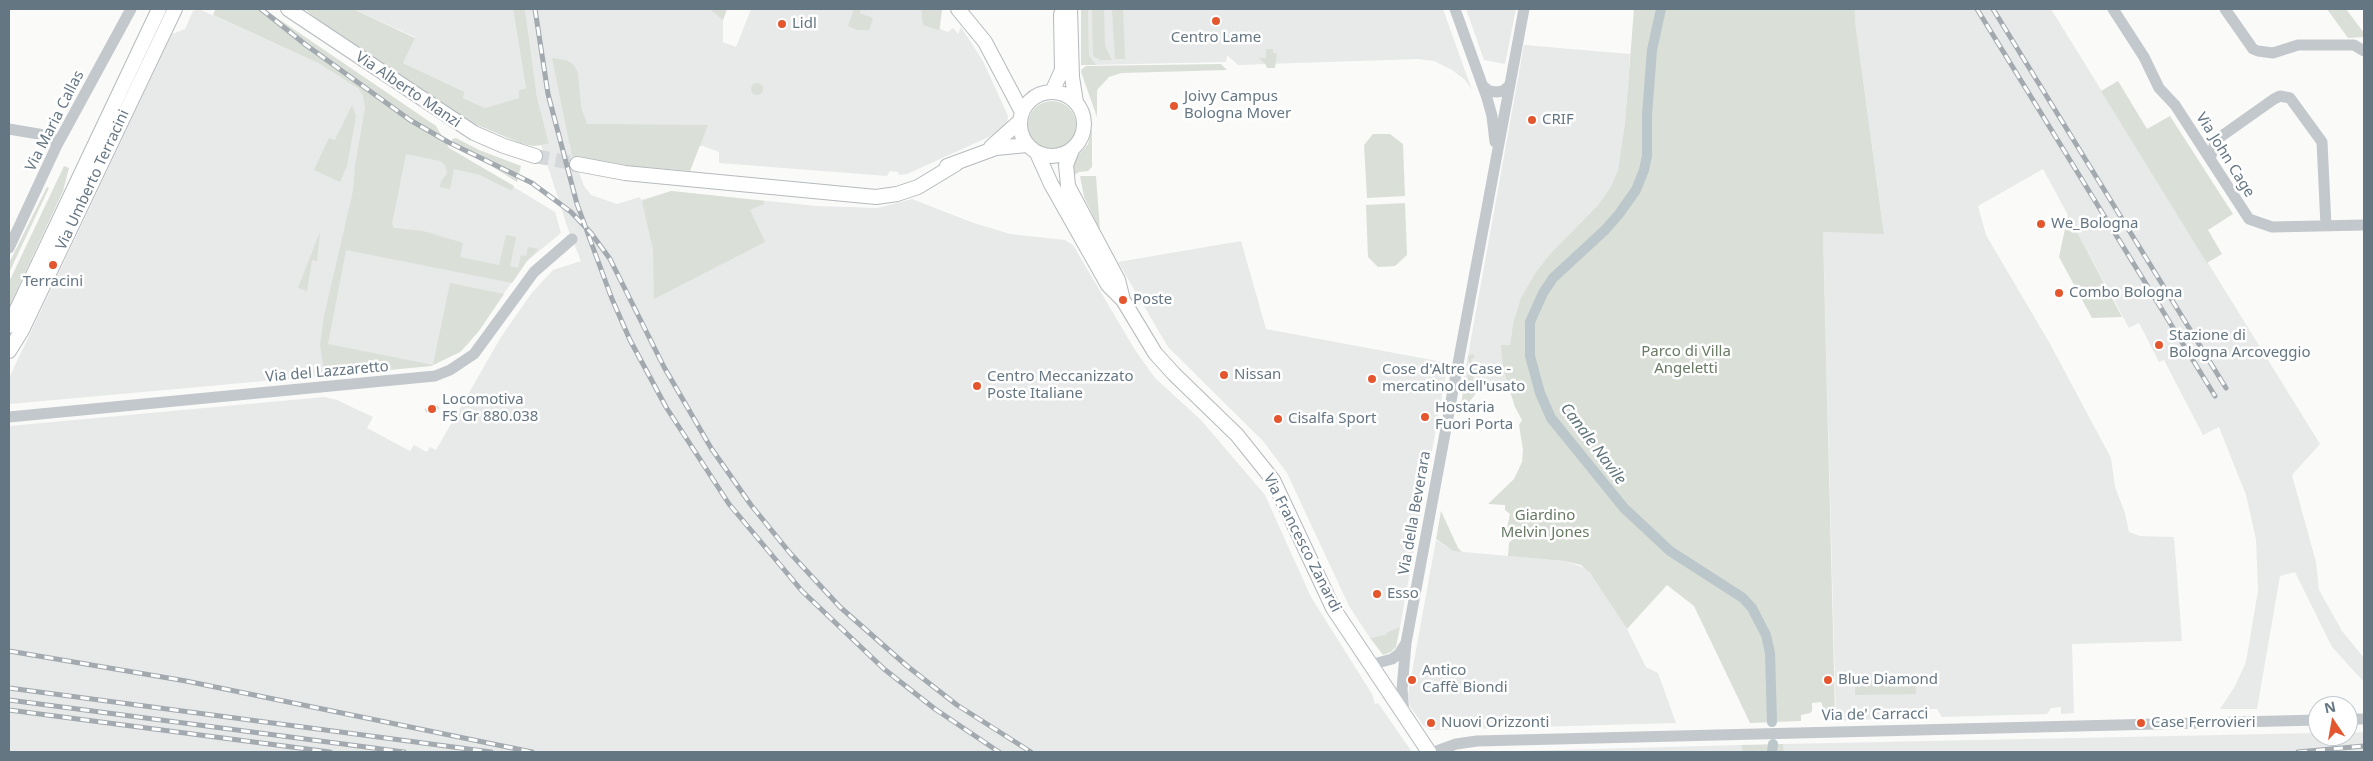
<!DOCTYPE html>
<meta charset="utf-8">
<style>
body{margin:0}
#map{position:relative;width:2373px;height:761px;overflow:hidden;background:#fafaf8;font-family:"Noto Sans",sans-serif}
canvas{display:block}
.frame{position:absolute;inset:0;border:10px solid #657683;pointer-events:none}
.north{position:absolute;left:2308px;top:696px;width:50px;height:50px;box-sizing:border-box;background:#fff;border:1px solid #c1c8cd;border-radius:50%;rotate:348deg;font-size:14px;font-weight:700;line-height:20px;text-align:center;color:#657683}
.north::after{content:'';display:block;margin:auto;width:18px;height:22px;background:#e4572e;clip-path:polygon(50% 0,100% 100%,50% 72%,0 100%)}
</style>
<div id="map">
<canvas width="2373" height="761"></canvas>
<div class="frame"></div>
<div class="north">N</div>
</div>
<script>
const ctx = document.querySelector('canvas').getContext('2d');
ctx.lineJoin = 'round';
function paint(path, color) {
  ctx.fillStyle = color;
  ctx.fill(path, 'evenodd');
}
function toPath(rows) {
  const path = new Path2D();
  for (const r of rows) {
    if (r.length === 3) {
      path.moveTo(r[0] + r[2], r[1]);
      path.arc(r[0], r[1], r[2], 0, 2 * Math.PI);
      continue;
    }
    path.moveTo(r[0], r[1]);
    for (let i = 2; i < r.length; i += 2) path.lineTo(r[i], r[i + 1]);
  }
  return path;
}
function stroke(path, color, width, dash) {
  ctx.strokeStyle = color;
  ctx.lineWidth = width;
  ctx.lineCap = dash ? 'butt' : 'round';
  ctx.setLineDash(dash || []);
  ctx.stroke(path);
}
function write(font, color, halo, rows, align = 'center') {
  ctx.font = font + ' "Noto Sans",sans-serif';
  ctx.lineWidth = 5;
  ctx.setLineDash([]);
  ctx.textBaseline = 'middle';
  ctx.strokeStyle = halo;
  ctx.fillStyle = color;
  for (const [text, x, y, turn = 0] of rows) {
    ctx.save();
    ctx.translate(x, y);
    ctx.rotate((+turn || 0) * Math.PI / 180);
    ctx.textAlign = isNaN(turn) ? turn : align;
    if (halo) ctx.strokeText(text, 0, 0);
    ctx.fillText(text, 0, 0);
    ctx.restore();
  }
}
const built = toPath([
 [199,9,318,63,359,89,436,126,449,148,555,212,561,233,527,261,469,343,460,352,431,366,10,404,9,378,172,34,185,29,193,11],
 [353,9,513,9,526,89,520,98,485,108,463,98,465,92,403,63,415,37],
 [525,9,727,9,723,20,723,42,736,47,751,9,942,9,940,29,948,32,953,28,958,34,961,27,983,61,1008,116,1007,125,1000,132,907,174,899,175,898,172,890,171,887,176,719,163,719,152,703,146,569,144,584,186,591,195,617,204,640,197,641,200,671,191,817,206,877,208,912,199,971,222,1010,234,1065,240,1073,245,1135,350,1155,378,1201,420,1265,495,1311,597,1372,694,1375,704,1378,703,1412,752,9,752,9,426,324,397,337,400,373,417,367,428,410,451,414,445,427,452,430,447,436,450,501,337,531,294,553,270,581,261,568,229,541,145,549,144,537,97],
 [1088,9,1443,9,1472,90,1465,80,1452,70,1434,61,1418,59,1238,65,1227,55,1226,62,1089,65],
 [1466,9,1516,9,1505,64,1484,60],
 [1855,9,2051,9,2320,444,2292,475,2316,562,2319,590,2342,631,2364,658,2364,682,2332,647,2295,572,2280,576,2257,709,2220,709,2235,686,2246,662,2258,591,2256,539,2246,495,2219,427,2203,435,2164,360,2159,362,2139,323,2129,328,2043,169,1978,206,1986,235,2049,342,2111,458,2115,487,2125,513,2129,532,2140,536,2174,537,2182,641,2072,644,2074,713,2061,714,2061,707,2051,708,2047,714,1942,717,1937,709,1930,709,1926,717,1836,721,1823,232,1884,233,1855,21],
 [1524,45,1630,54,1625,124,1618,170,1610,188,1598,205,1550,254,1536,272,1513,324,1510,345,1502,345,1503,369,1510,391,1504,392,1463,383],
 [1241,241,1266,329,1448,363,1400,627,1387,632,1387,634,1370,638,1349,606,1287,473,1263,441,1168,347,1118,262],
 [1436,540,1453,551,1564,561,1585,568,1590,573,1627,629,1646,667,1658,673,1676,723,1430,730,1424,726,1410,707,1408,694],
 [2364,732,2364,752,1784,752,1783,744,2318,733,2318,736,2348,736,2348,733],
 [1741,745,1742,752,1485,752]
]);
const green = toPath([
 [227,9,264,9,436,126,449,148,514,186,512,191,480,175,454,169,450,189,440,187,441,181,447,174,445,165,440,161,406,154,392,224,394,228,423,231,463,243,460,257,499,265,506,235,516,237,510,266,518,268,521,255,526,256,528,247,539,249,527,261,512,283,346,250,328,344,433,365,450,283,504,294,479,331,460,352,431,366,325,376,320,345,324,316,353,191,355,166,365,108,363,96,359,89,318,63,213,15,215,10],
 [305,9,353,9,415,38,403,63,465,92,463,98,485,108,519,98,519,90,526,89,513,9,525,9,537,97,549,144,533,146,520,143,470,122,315,18],
 [710,9,727,9,723,20],
 [854,9,861,9,860,13,873,18,869,30,857,30,848,26],
 [921,9,942,9,939,30,923,25],
 [1081,9,1088,9,1089,56,1096,65,1081,65],
 [1092,9,1104,9,1105,46,1112,60,1100,60,1093,56],
 [1112,9,1123,9,1125,59,1115,59],
 [1634,9,1855,9,1855,21,1884,234,1823,232,1835,712,1825,712,1821,702,1812,703,1812,711,1810,713,1801,715,1801,721,1750,723,1694,606,1667,585,1627,629,1590,573,1581,565,1564,561,1508,556,1509,543,1513,539,1511,529,1507,528,1510,514,1505,510,1505,505,1488,504,1514,479,1522,462,1523,450,1519,425,1522,420,1515,407,1503,369,1501,345,1510,345,1513,324,1521,298,1536,272,1550,254,1598,205,1610,188,1618,170,1625,123],
 [2327,9,2346,9,2364,33,2364,37,2348,38],
 [1266,49,1273,49,1273,53,1277,53,1275,68,1267,68,1266,65,1259,58,1266,58],
 [552,58,566,60,573,64,578,73,581,107,587,124,708,125,690,171,620,165,572,156],
 [1221,64,1227,70,1121,73,1109,77,1097,90,1097,117,1081,72,1082,69,1086,66],
 [2118,81,2147,129,2170,116,2233,214,2208,230,2222,254,2207,263,2101,91],
 [757,89,6],
 [1052,125,24],
 [352,105,356,116,347,166,340,182,314,170,329,138,335,140],
 [1092,129,1092,167,1088,171,1079,172,1072,177,1074,160,1088,144],
 [1373,134,1390,134,1403,144,1405,196,1367,198,1364,145],
 [456,138,479,150,521,166,517,182,453,142,452,139],
 [64,166,69,168,63,191,9,307,9,282],
 [1080,176,1096,176,1100,230,1084,197],
 [47,187,49,188,9,273,9,263],
 [671,191,764,201,764,204,750,210,765,242,654,299,653,250,642,201],
 [1405,203,1407,255,1395,266,1378,267,1368,257,1366,205],
 [2068,215,2122,317,2092,318,2059,257],
 [320,232,317,261,312,260,307,291,298,288],
 [1473,354,1475,357,1471,359,1475,372,1472,384,1466,382,1470,369,1468,356],
 [1463,391,1476,393,1467,405,1461,405],
 [1441,511,1458,548,1462,552,1453,551,1436,539],
 [1400,627,1396,647,1391,652,1383,655,1370,638,1387,634,1387,632],
 [1916,680,1916,694,1855,695,1855,681],
 [1783,744,1784,752,1742,752,1741,745]
]);
const canal = toPath([
 [1661,9,1652,50,1647,115,1647,156,1644,170,1636,190,1619,214,1605,230,1553,278,1543,293,1530,322,1530,356,1540,393,1551,418,1624,508,1670,551,1743,598,1752,608,1766,635,1770,653,1772,722],
 [1772,752,1773,744]
]);
const majorTunnel = toPath([
 [535,156,577,164]
]);
const minor = toPath([
 [1455,9,1487,98,1492,116,1495,142],
 [2113,9,2144,57,2159,88,2175,105,2249,219,2272,227,2364,225],
 [2225,9,2253,49,2258,51,2273,53,2298,45,2354,45,2364,51],
 [1483,86,1489,91,1497,92,1503,91,1509,86],
 [9,129,44,135,52,138,57,145],
 [2210,159,2216,140,2274,99,2280,96,2290,98,2322,142,2326,226],
 [9,248,57,145,131,9],
 [9,417,435,376,450,370,474,354,534,272,572,239],
 [1370,665,1392,659,1399,654,1406,643],
 [1404,713,1402,689,1406,643,1524,9],
 [2348,719,2364,719],
 [1434,752,1456,744,1477,741,2318,720]
]);
const major = toPath([
 [288,9,474,133,504,146,535,156],
 [958,9,985,42,1022,112],
 [1070,9,1072,77,1076,102],
 [1052,124,32],
 [1052,92,1062,70,1061,14],
 [991,147,1019,122],
 [1072,150,1066,165,1068,186,1118,280,1123,300],
 [1037,153,1051,184,1108,285,1123,300,1155,353,1174,374,1237,435,1273,480,1333,608,1429,752],
 [577,164,625,173,876,197,897,194,918,187,956,164],
 [947,166,996,148,1027,145],
 [9,326,159,9],
 [9,351,22,330,175,9]
]);
const rail = toPath([
 [261,9,306,45,410,120,448,142,532,183,571,212,591,233,610,259,664,367,711,448,751,505,790,553,840,607,907,666,957,705,1031,752],
 [535,9,548,94,577,204,612,299,630,340,666,407,729,504,802,591,884,669,935,709,999,752],
 [1977,9,2215,396],
 [1993,9,2226,388],
 [428,410,436,408],
 [9,651,186,681,532,752],
 [9,688,491,752],
 [9,700,404,752],
 [9,710,330,752],
 [2298,752,2364,746]
]);
const markers = [
 [1216,21,5,"#e4572e"],
 [782,24,5,"#e4572e"],
 [1174,106,5,"#e4572e"],
 [1532,120,5,"#e4572e"],
 [2041,224,5,"#e4572e"],
 [53,265,5,"#e4572e"],
 [2059,293,5,"#e4572e"],
 [1123,300,5,"#e4572e"],
 [2159,345,5,"#e4572e"],
 [1224,375,5,"#e4572e"],
 [1372,379,5,"#e4572e"],
 [977,386,5,"#e4572e"],
 [432,409,5,"#e4572e"],
 [1425,417,5,"#e4572e"],
 [1278,419,5,"#e4572e"],
 [1377,594,5,"#e4572e"],
 [1412,680,5,"#e4572e"],
 [1828,680,5,"#e4572e"],
 [1431,723,5,"#e4572e"],
 [2141,723,5,"#e4572e"]
];
const poiNames = [
 ["Lidl",792,24],
 ["Centro Lame",1216,38,"center"],
 ["Joivy Campus",1184,97],
 ["Bologna Mover",1184,114],
 ["CRIF",1542,120],
 ["We_Bologna",2051,224],
 ["Terracini",53,282,"center"],
 ["Combo Bologna",2069,293],
 ["Poste",1133,300],
 ["Stazione di",2169,336],
 ["Bologna Arcoveggio",2169,353],
 ["Cose d'Altre Case -",1382,370],
 ["mercatino dell'usato",1382,387],
 ["Nissan",1234,375],
 ["Centro Meccanizzato",987,377],
 ["Poste Italiane",987,394],
 ["Locomotiva",442,400],
 ["FS Gr 880.038",442,417],
 ["Hostaria",1435,408],
 ["Fuori Porta",1435,425],
 ["Cisalfa Sport",1288,419],
 ["Esso",1387,594],
 ["Antico",1422,671],
 ["Caffè Biondi",1422,688],
 ["Blue Diamond",1838,680],
 ["Nuovi Orizzonti",1441,723],
 ["Case Ferrovieri",2151,723]
];
const streetNames = [
 ["Via Alberto Manzi",408,90,34],
 ["Via Maria Callas",55,121,-63],
 ["Via John Cage",2225,155,58],
 ["Via Umberto Terracini",93,180,-65],
 ["Via del Lazzaretto",327,372,-5],
 ["Via della Beverara",1415,513,-80],
 ["Via Francesco Zanardi",1302,543,63],
 ["Via de' Carracci",1875,715,-1]
];
const parkNames = [
 ["Parco di Villa",1686,352],
 ["Angeletti",1686,369],
 ["Giardino",1545,516],
 ["Melvin Jones",1545,533]
];
const waterNames = [
 ["Canale Navile",1593,444,53]
];
paint(built, '#e8e9e9');
paint(green, '#dadfd7');
stroke(canal, '#bbc7cb', 10);
stroke(majorTunnel, '#d5d9db', 14, [14, 7]);
stroke(major, '#b5babe', 16);
stroke(minor, '#c3c8cc', 11);
stroke(major, '#fff', 14);
stroke(rail, '#a2aab0', 5);
stroke(rail, '#fff', 3, [9]);
for (const [x, y, r, color] of markers) {
  const dot = new Path2D();
  dot.arc(x, y, r, 0, 2 * Math.PI);
  ctx.fillStyle = color;
  ctx.fill(dot);
  stroke(dot, '#fff', 2);
}
write('15px', '#657683', '#fff', poiNames, 'left');
write('15px', '#657683', '#fff', streetNames);
write('15px', '#687a64', '#fff', parkNames);
write('italic 16px', '#60757c', '#fff', waterNames);
</script>
